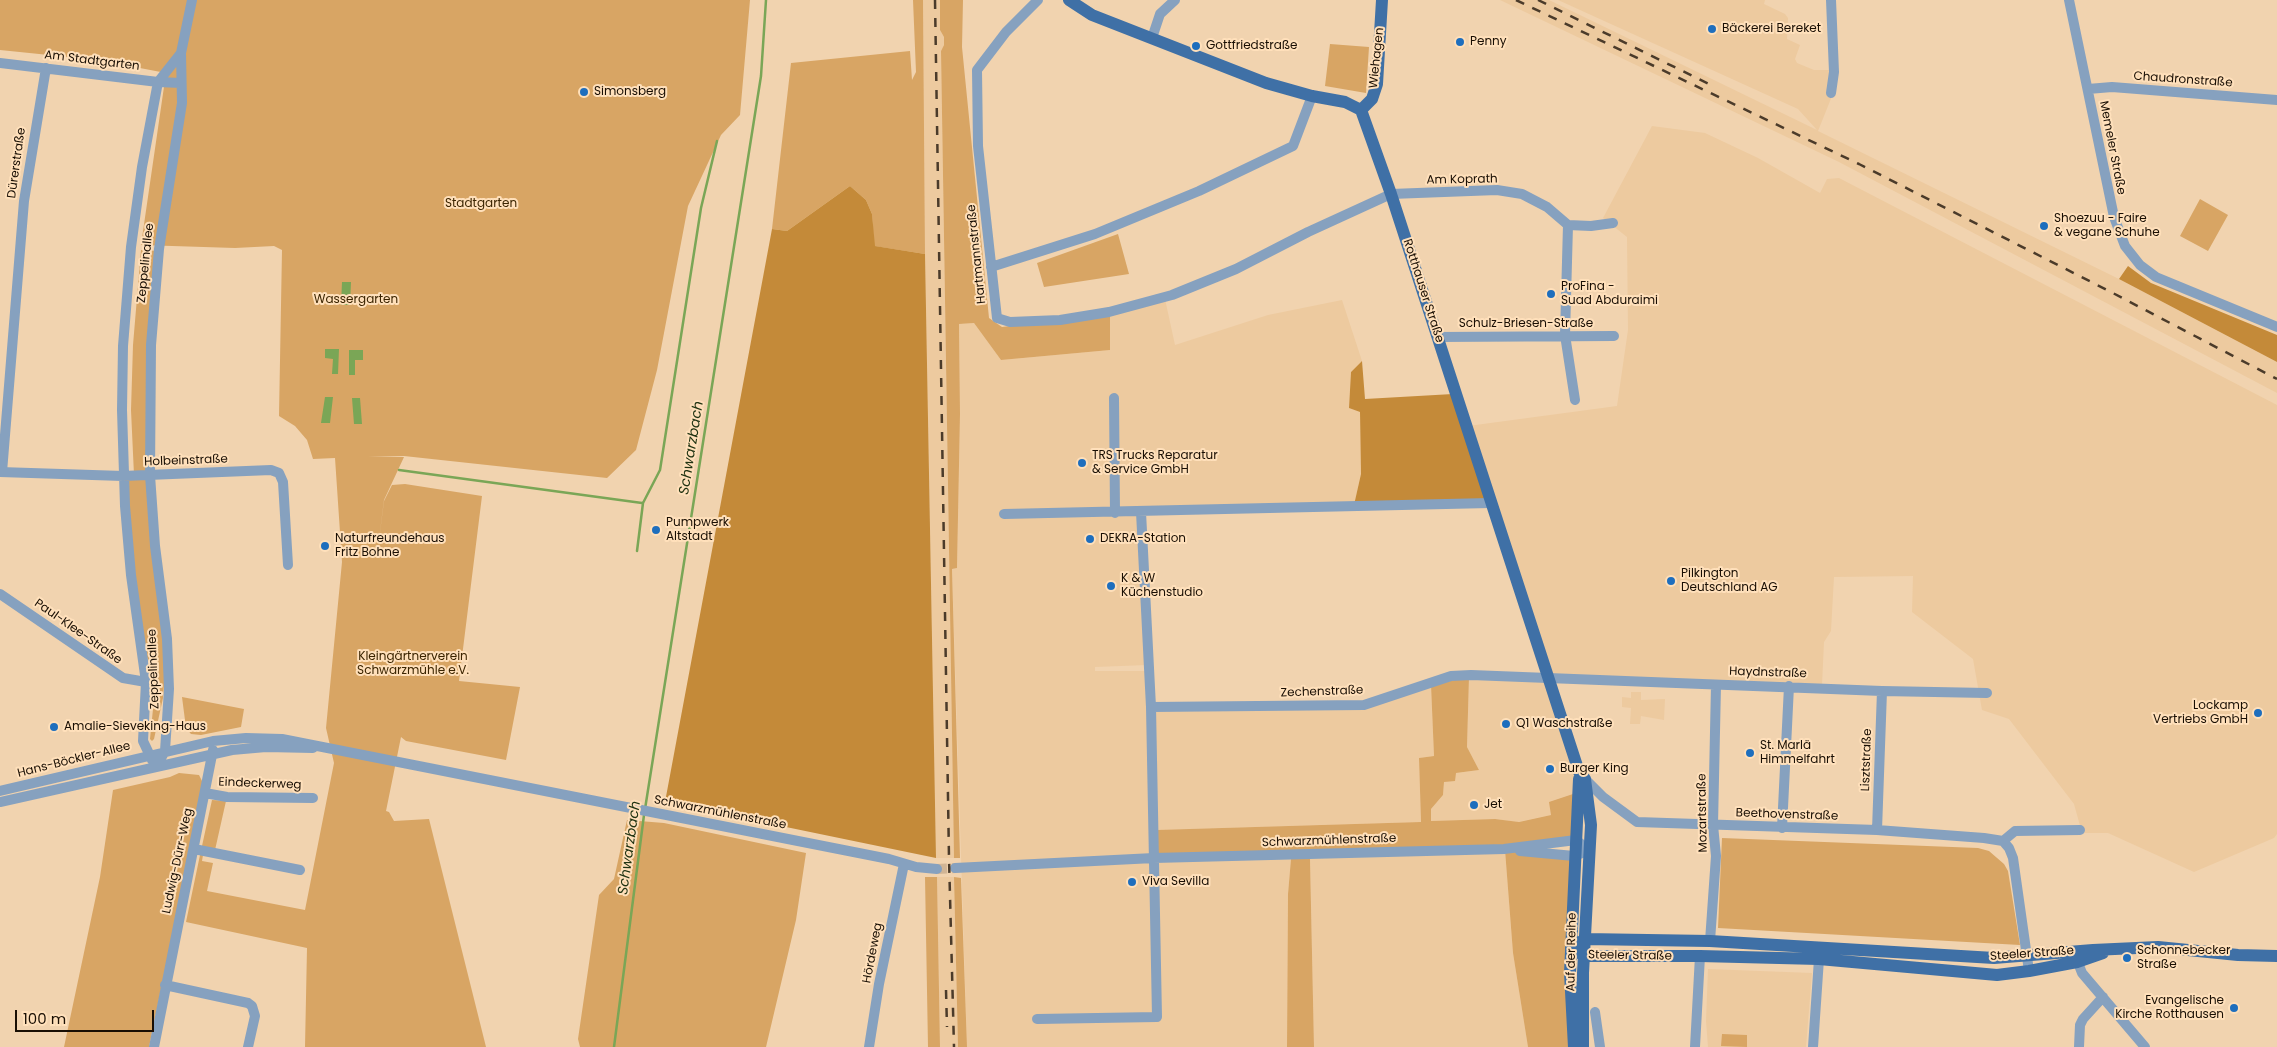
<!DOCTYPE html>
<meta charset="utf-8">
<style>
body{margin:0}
#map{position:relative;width:2277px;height:1047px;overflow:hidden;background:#f1d3af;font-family:Poppins,sans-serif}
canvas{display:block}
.scale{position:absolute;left:15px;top:1010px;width:139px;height:22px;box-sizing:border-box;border:2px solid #190e03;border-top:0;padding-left:6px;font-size:15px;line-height:18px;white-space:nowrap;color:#190e03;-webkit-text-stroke:4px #ffe0bb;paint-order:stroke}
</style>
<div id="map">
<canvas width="2277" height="1047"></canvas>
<div class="scale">100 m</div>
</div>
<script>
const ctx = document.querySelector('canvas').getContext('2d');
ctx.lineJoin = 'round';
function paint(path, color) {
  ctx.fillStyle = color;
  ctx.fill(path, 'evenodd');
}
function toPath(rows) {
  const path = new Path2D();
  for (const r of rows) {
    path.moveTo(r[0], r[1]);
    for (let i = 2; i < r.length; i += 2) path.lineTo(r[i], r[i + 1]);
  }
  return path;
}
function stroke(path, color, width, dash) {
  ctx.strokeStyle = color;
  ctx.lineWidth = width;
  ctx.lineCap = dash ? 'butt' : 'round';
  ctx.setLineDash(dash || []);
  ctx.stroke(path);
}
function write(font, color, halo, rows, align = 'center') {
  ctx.font = font + ' Poppins,sans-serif';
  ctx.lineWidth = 4;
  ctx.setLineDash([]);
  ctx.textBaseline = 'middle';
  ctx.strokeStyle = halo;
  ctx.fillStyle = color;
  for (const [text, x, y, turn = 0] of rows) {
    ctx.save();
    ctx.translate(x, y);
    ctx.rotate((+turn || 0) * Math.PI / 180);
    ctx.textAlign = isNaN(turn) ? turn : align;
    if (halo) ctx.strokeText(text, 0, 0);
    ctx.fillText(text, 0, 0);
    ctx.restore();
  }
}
const built = toPath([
 [923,0,940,0,940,30,944,37,944,45,941,51,954,858,936,858,925,254],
 [1500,0,1549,0,1817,130,1798,109,1558,0,1765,0,1764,4,1785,14,1788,18,1787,39,1800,45,1795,59,1797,63,1814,70,1833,70,1832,96,1818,131,2119,279,2277,362,2277,393,1839,162],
 [1652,126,1705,133,1758,158,1820,193,1827,179,1839,178,2277,405,2277,834,2274,838,2194,872,2108,833,2082,833,2074,804,2009,719,1982,710,1973,659,1912,612,1913,576,1834,577,1831,631,1824,642,1822,685,1551,677,1468,426,1617,406,1628,330,1627,237,1603,218],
 [1165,299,1175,345,1268,315,1342,300,1362,361,1351,372,1349,408,1360,412,1361,474,1354,505,1118,510,1116,400,1110,393,1113,510,1140,515,1147,665,1095,667,1095,671,1148,671,1152,853,1291,859,1288,894,1287,1047,967,1047,952,569,957,568,960,414,959,324,974,323,1001,360,1110,350,1110,314],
 [1469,677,1548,680,1577,772,1576,793,1551,815,1518,822,1495,819,1431,821,1431,809,1443,795,1444,782,1456,773,1479,770,1467,747],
 [1431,685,1434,756,1419,758,1421,822,1156,830,1152,709,1364,706],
 [1631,692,1641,692,1641,700,1665,699,1664,720,1641,716,1640,724,1630,724,1631,708,1622,707,1622,697,1631,698],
 [1505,850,1513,953,1528,1047,1314,1047,1310,859],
 [937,877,954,877,958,1047,940,1047],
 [1708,969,1812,973,1806,1047,1708,1047,1706,1021]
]);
const green = toPath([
 [0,0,750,0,740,115,721,135,688,206,657,370,636,450,607,478,404,456,368,457,404,457,384,500,377,556,384,501,392,485,405,484,482,496,459,681,520,687,506,760,406,741,401,737,386,811,389,812,394,821,429,819,486,1047,305,1047,307,948,186,922,200,855,203,855,202,861,213,863,207,891,305,910,334,763,326,728,342,562,335,458,313,459,307,440,295,426,279,416,282,250,274,246,235,248,141,245,166,73,98,60,0,50],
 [913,0,923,0,925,254,874,246,872,214,866,200,850,186,787,231,772,229,791,63,910,51,912,80,916,72],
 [940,0,963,0,962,47,989,318,1002,327,1110,314,1110,350,1001,360,974,323,959,324,960,414,957,568,952,569,960,858,954,858,941,51,944,45,944,37,940,30],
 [1330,44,1369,47,1366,93,1325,86],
 [2200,199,2228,215,2208,251,2180,236],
 [1118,234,1129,274,1044,287,1037,263],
 [141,250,159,251,149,411,165,670,163,698,154,739,152,741,150,739,153,709,151,666,141,644,124,475,134,475,131,410,133,345],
 [1469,677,1467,747,1479,770,1456,773,1455,781,1444,782,1443,795,1431,809,1431,821,1495,819,1519,822,1551,815,1549,802,1576,793,1574,839,1515,845,1156,856,1156,830,1421,822,1419,758,1434,756,1431,685],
 [182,697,244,709,241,727,201,735,191,734,186,728],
 [179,773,199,775,203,783,202,792,149,1047,64,1047,100,877,113,790,170,777],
 [212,800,226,801,215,850,202,846],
 [627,820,664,823,806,853,796,920,766,1047,580,1047,578,1039,599,895,614,879],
 [1722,838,1978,848,1989,851,2004,864,2008,871,2020,945,1718,928],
 [1505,850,1573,857,1573,1047,1528,1047,1513,953],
 [1291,859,1310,859,1314,1047,1287,1047,1288,894],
 [925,877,937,877,940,1047,928,1047],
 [954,877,961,878,967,1047,958,1047],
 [1722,1034,1747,1035,1747,1047,1721,1046]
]);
const forest = toPath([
 [850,186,866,200,872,214,875,246,925,254,936,858,665,802,772,229,787,231],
 [2128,266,2151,283,2277,335,2277,362,2119,279],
 [1362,361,1365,399,1453,394,1487,501,1354,505,1361,474,1360,412,1349,408,1351,372]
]);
const water = toPath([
 [342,282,351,282,350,305,341,305],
 [325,349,339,349,338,374,332,374,333,359,325,358],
 [349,350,363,350,363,360,355,360,355,375,349,375],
 [325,397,333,397,330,423,321,423],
 [352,398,360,398,362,424,354,424]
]);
const stream = toPath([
 [399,470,642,503],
 [637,551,643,503,660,470,701,208,717,141],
 [645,809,761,76,766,0],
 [614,1047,644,815]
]);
const minorTunnel = toPath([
 [937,869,955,868]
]);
const minor = toPath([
 [1038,0,1006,32,977,70,978,146,997,318,1010,322,1060,320,1109,312,1172,295,1236,269,1308,232,1391,194,1497,190,1522,194,1547,207,1568,225,1591,226,1613,223],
 [1831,0,1834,72,1831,93],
 [2069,0,2114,217,2125,246,2140,265,2156,277,2277,327],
 [1152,38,1160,14,1175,0],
 [0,63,158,82,181,83],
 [2088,89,2112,87,2277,100],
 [1568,225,1565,335,1575,400],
 [991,267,1095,234,1199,191,1293,146,1312,96],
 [1438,337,1614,336],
 [1114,398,1115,513],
 [0,472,123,476,271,470,279,473,283,482,288,565],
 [2,472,24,201,46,68],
 [1004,514,1490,503],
 [0,594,123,678,146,682],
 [1151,707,1364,705,1451,676,1471,675,1882,691,1987,693],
 [152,760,143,741,146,682,131,575,125,506,122,410,123,346,131,247,142,167,158,82,181,53],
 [157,766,165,751,169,689,167,639,155,546,150,475,151,345,159,249,182,103,181,53,192,0],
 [1585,779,1603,797,1637,822,1877,830,1984,838,2003,841,2009,848,2013,858,2029,971],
 [0,791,213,741,246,738,282,739,889,859,916,867,937,869],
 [205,793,227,797,313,798],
 [0,802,232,750,266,747,313,748],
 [1782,828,1789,686],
 [1877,830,1882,691],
 [2003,841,2015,831,2080,830],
 [194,849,300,870],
 [1520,851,1574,856,1590,850],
 [955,868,1154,858,1504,849,1576,840,1581,844],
 [1710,941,1716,856,1713,825,1716,685],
 [2075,955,2082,973,2145,1047],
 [165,985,248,1003,252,1006,255,1016,248,1047],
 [1595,1012,1600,1047],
 [1037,1019,1157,1017,1151,707,1141,512],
 [154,1047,213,750],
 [869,1047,879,984,904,864],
 [1695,1047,1700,956],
 [1813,1047,1819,959],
 [2079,1047,2080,1025,2083,1019,2103,997]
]);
const major = toPath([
 [1069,0,1092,15,1266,83,1312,96,1345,102,1361,110,1391,194,1579,772,1585,779,1591,825,1583,973,1583,1047],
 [1361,110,1372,99,1377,84,1382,0],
 [1571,948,1585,939,1710,941,1994,958,2093,950,2158,947,2238,955,2277,956],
 [1578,952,1584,956,1700,956,1819,959,1997,975,2029,971,2077,962,2103,953],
 [1574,1047,1570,973,1579,779]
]);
const rail = toPath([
 [935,0,949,858,954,1047],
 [1516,0,1859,164,2109,291,2277,379],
 [1538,0,1713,86],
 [946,990,947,1027]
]);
const markers = [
 [1712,29,5,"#1e6ebd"],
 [1460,42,5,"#1e6ebd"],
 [1196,46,5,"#1e6ebd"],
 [584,92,5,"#1e6ebd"],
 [2044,226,5,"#1e6ebd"],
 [1551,294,5,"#1e6ebd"],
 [1082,463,5,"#1e6ebd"],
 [656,530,5,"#1e6ebd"],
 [1090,539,5,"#1e6ebd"],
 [325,546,5,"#1e6ebd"],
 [1671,581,5,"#1e6ebd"],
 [1111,586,5,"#1e6ebd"],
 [2258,713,5,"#1e6ebd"],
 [1506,724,5,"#1e6ebd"],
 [54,727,5,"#1e6ebd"],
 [1750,753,5,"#1e6ebd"],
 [1550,769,5,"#1e6ebd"],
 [1474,805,5,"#1e6ebd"],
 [1132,882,5,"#1e6ebd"],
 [2127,958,5,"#1e6ebd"],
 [2234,1008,5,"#1e6ebd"]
];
const poiNames = [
 ["Bäckerei Bereket",1722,29],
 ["Penny",1470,42],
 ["Gottfriedstraße",1206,46],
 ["Simonsberg",594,92],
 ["Shoezuu - Faire",2054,219],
 ["& vegane Schuhe",2054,233],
 ["ProFina -",1561,287],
 ["Suad Abduraimi",1561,301],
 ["TRS Trucks Reparatur",1092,456],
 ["& Service GmbH",1092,470],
 ["Pumpwerk",666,523],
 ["Altstadt",666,537],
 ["Naturfreundehaus",335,539],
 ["Fritz Bohne",335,553],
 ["DEKRA-Station",1100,539],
 ["Pilkington",1681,574],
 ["Deutschland AG",1681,588],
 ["K & W",1121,579],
 ["Küchenstudio",1121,593],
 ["Lockamp",2248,706,"right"],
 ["Vertriebs GmbH",2248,720,"right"],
 ["Q1 Waschstraße",1516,724],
 ["Amalie-Sieveking-Haus",64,727],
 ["St. Marlä",1760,746],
 ["Himmelfahrt",1760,760],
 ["Burger King",1560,769],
 ["Jet",1484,805],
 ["Viva Sevilla",1142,882],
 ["Schonnebecker",2137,951],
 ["Straße",2137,965],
 ["Evangelische",2224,1001,"right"],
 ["Kirche Rotthausen",2224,1015,"right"]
];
const streetNames = [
 ["Wiehagen",1377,58,-84],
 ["Am Stadtgarten",92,61,7],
 ["Chaudronstraße",2183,80,4],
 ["Memeler Straße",2112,148,79],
 ["Dürerstraße",17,163,-82],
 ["Am Koprath",1462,180,-1],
 ["Hartmannstraße",977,254,-96],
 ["Zeppelinallee",146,263,-84],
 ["Rotthauser Straße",1423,291,72],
 ["Schulz-Briesen-Straße",1526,324],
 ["Holbeinstraße",186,461,-2],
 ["Paul-Klee-Straße",78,632,35],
 ["Zeppelinallee",154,669,-92],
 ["Haydnstraße",1768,673,2],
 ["Zechenstraße",1322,692,-2],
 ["Hans-Böckler-Allee",74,760,-14],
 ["Lisztstraße",1867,760,-88],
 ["Eindeckerweg",260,784,2],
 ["Schwarzmühlenstraße",720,813,11],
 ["Mozartstraße",1703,813,-91],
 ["Beethovenstraße",1787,815,2],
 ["Schwarzmühlenstraße",1329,841,-2],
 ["Ludwig-Dürr-Weg",178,861,-78],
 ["Auf der Reihe",1572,952,-89],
 ["Hördeweg",873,953,-79],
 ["Steeler Straße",2032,954,-4],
 ["Steeler Straße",1630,956,1]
];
const parkNames = [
 ["Stadtgarten",481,204],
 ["Wassergarten",356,300],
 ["Kleingärtnerverein",413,657],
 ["Schwarzmühle e.V.",413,671]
];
const waterNames = [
 ["Schwarzbach",692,448,-81],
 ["Schwarzbach",630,848,-82]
];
paint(built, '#edca9f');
paint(green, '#d8a564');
paint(forest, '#c48a39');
paint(water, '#7aa656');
stroke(stream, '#7aa656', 2.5);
stroke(minorTunnel, '#d1b595', 10, [10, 5]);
stroke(minor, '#86a1bf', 10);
stroke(major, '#3f70a6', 12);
stroke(rail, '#4b3b2a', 2.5, [9, 9]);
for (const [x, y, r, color] of markers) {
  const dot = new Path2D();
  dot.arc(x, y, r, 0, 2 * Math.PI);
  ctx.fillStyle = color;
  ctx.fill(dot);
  stroke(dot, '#ffe0bb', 2);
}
write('12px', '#190e03', '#ffe0bb', poiNames, 'left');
write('12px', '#190e03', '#ffe0bb', streetNames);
write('12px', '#3b2401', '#ffe0bb', parkNames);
write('italic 14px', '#213312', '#ffe0bb', waterNames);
</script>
